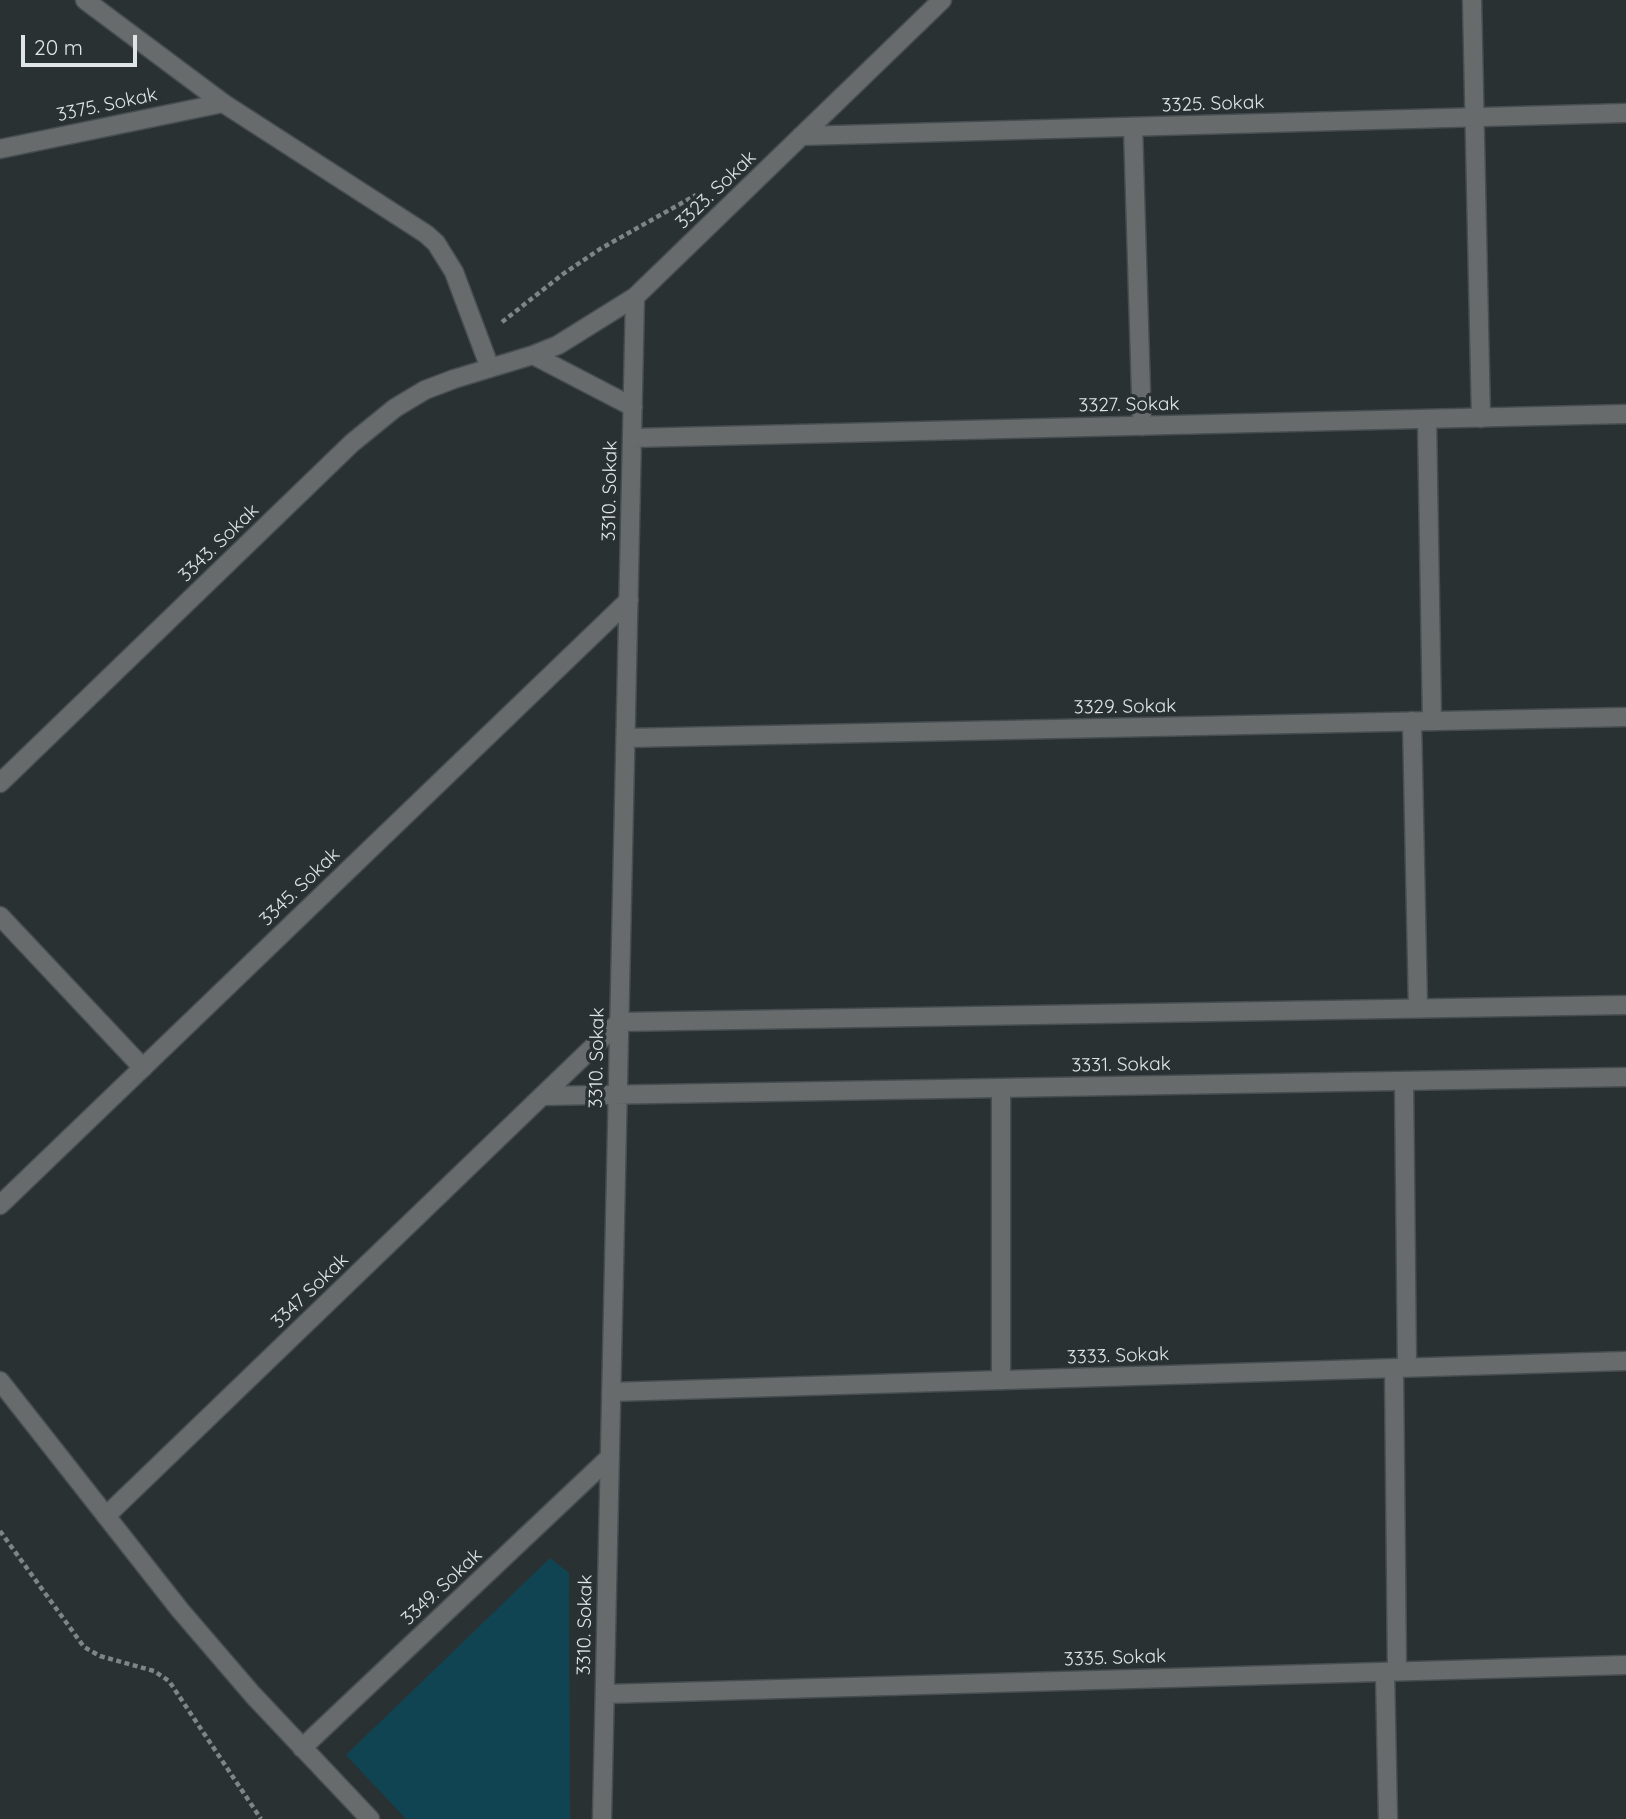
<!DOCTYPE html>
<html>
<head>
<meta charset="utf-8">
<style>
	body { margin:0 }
	#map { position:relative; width:1626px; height:1819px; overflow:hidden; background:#2a3133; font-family:Quicksand,sans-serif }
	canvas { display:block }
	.scale { position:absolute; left:21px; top:35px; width:116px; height:32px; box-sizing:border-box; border:4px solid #e0e4e6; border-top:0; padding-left:9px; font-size:21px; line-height:24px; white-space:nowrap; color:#e0e4e6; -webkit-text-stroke:5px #2a3133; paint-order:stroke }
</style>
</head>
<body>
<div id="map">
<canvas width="1626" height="1819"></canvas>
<div class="scale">20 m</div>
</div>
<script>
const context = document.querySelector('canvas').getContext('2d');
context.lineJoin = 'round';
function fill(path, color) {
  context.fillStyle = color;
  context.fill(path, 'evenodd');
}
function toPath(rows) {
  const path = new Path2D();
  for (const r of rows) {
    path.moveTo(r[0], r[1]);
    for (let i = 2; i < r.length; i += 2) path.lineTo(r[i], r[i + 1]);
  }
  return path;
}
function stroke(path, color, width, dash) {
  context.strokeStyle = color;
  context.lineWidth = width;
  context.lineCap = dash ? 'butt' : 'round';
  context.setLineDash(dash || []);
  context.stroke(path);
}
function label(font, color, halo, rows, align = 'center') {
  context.font = font + ' Quicksand,sans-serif';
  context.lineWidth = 7;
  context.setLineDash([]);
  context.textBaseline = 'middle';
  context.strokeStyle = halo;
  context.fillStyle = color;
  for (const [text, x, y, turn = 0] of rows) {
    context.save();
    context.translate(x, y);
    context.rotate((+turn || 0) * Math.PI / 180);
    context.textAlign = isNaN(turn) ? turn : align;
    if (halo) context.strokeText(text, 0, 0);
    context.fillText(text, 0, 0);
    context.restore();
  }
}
fill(toPath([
	[550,1558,569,1573,570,1819,406,1819,346,1755]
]), '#114453');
const lane = toPath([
	[85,0,223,103],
	[1472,0,1481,418],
	[1133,127,1142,426],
	[1427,419,1432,721],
	[1412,721,1418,1008],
	[0,916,143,1068],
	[1404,1081,1407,1367],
	[1001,1089,1001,1380],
	[1394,1368,1397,1671],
	[0,1381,180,1610,253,1695,370,1819],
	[1385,1672,1388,1819]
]);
const street = toPath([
	[801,136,1626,113],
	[0,149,223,103,426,234,436,243,454,272,490,368],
	[533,355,633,407],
	[632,438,1626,414],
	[626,738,1626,717],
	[0,783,352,443,395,408,425,390,454,379,533,355,558,345,635,297,942,0],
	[1626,1005,619,1022,542,1096,1626,1077],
	[0,1205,629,600],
	[611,1392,1626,1361],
	[106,1516,542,1096],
	[605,1694,1626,1665],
	[302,1748,610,1457],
	[602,1819,635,297]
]);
stroke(lane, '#474e50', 21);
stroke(street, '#474e50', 21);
stroke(toPath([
	[502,322,563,274,600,249,696,195],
	[0,1531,84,1647,100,1656,154,1671,169,1681,261,1819]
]), '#7f8486', 4.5, [5, 3.5]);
stroke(lane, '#676b6c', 18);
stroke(street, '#676b6c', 18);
label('19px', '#e0e4e6', '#2a3133', [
	["3325. Sokak",1213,104,-2],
	["3375. Sokak",107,105,-12],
	["3323. Sokak",716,190,-44],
	["3327. Sokak",1129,405,-1],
	["3310. Sokak",610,491,-89],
	["3343. Sokak",219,543,-44],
	["3329. Sokak",1125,707,-1],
	["3345. Sokak",300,887,-44],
	["3310. Sokak",597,1058,-89],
	["3331. Sokak",1121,1065,-1],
	["3347 Sokak",310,1291,-44],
	["3333. Sokak",1118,1356,-2],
	["3349. Sokak",442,1587,-43],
	["3310. Sokak",585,1625,-89],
	["3335. Sokak",1115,1658,-2]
]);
</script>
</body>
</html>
